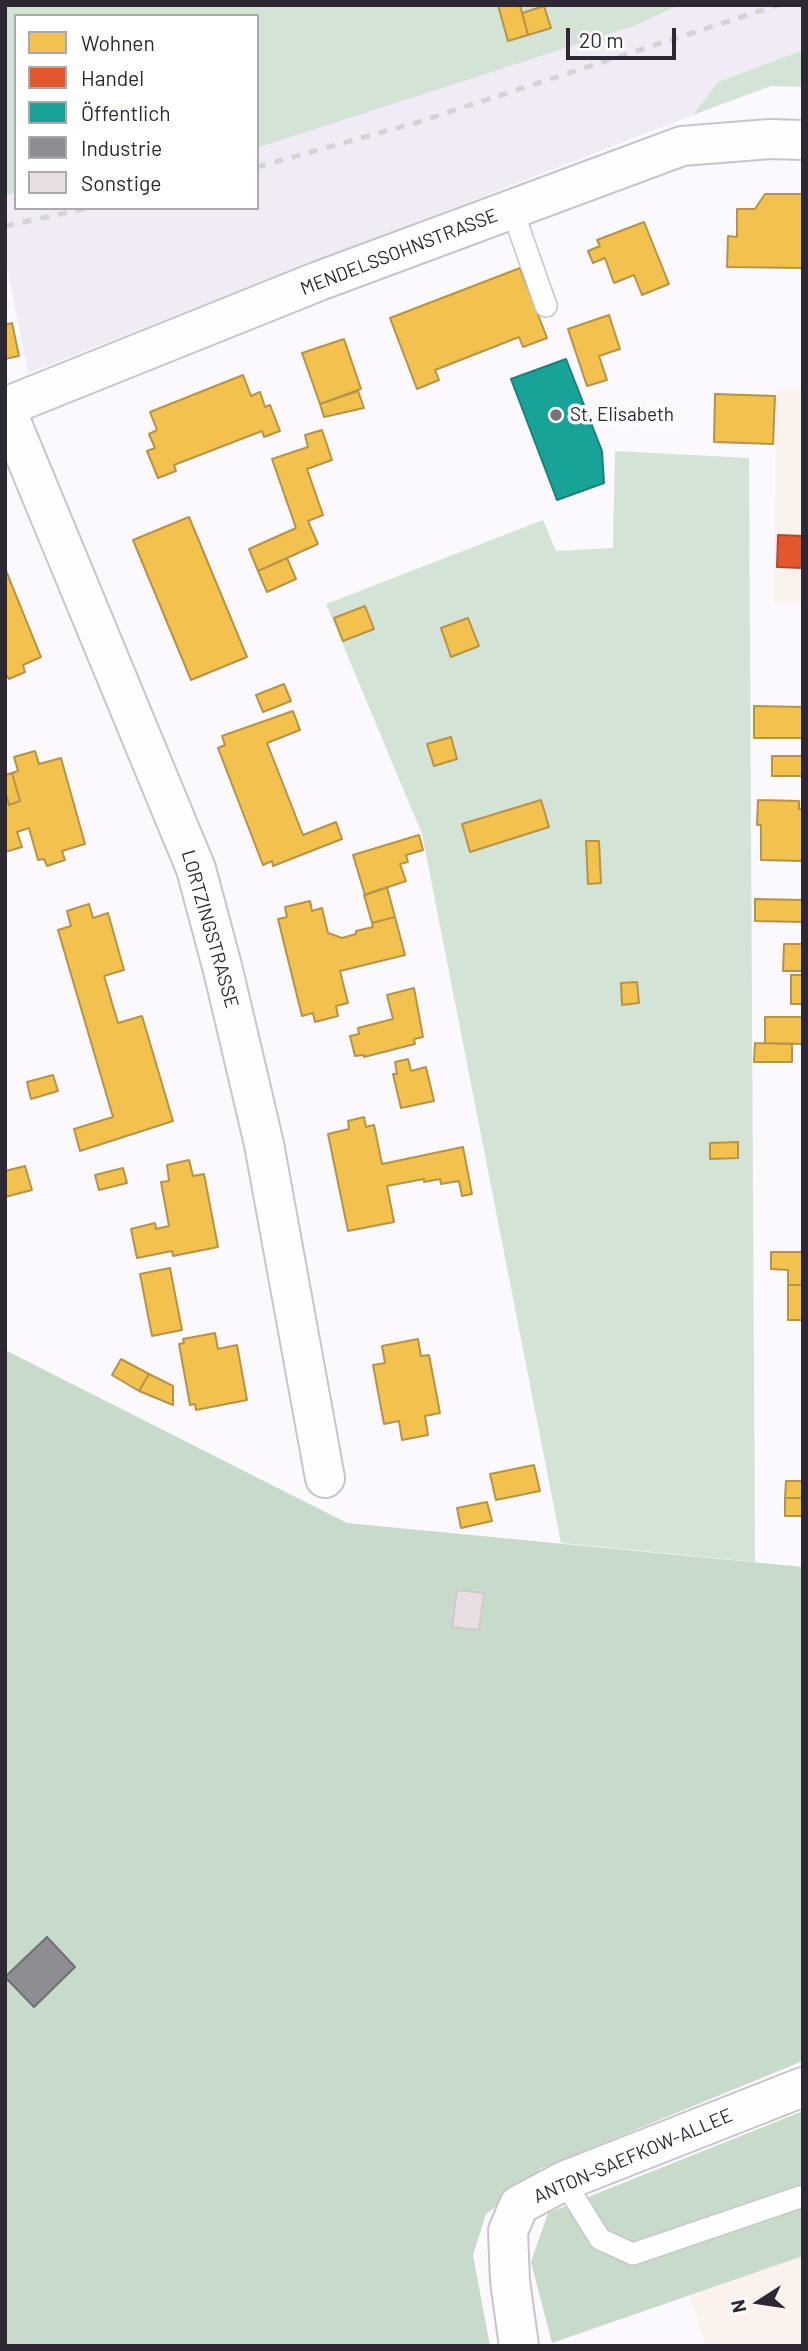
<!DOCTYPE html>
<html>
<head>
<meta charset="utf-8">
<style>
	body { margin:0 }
	#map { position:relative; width:808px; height:2351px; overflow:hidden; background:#fbf9fd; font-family:Barlow,sans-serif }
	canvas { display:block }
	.frame { position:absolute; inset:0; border:7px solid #2d2833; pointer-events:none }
	.legend { position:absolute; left:14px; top:14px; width:245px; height:196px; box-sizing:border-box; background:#fff; border:2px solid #aba9ad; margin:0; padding:9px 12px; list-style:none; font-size:21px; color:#2d2833 }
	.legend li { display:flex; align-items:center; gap:14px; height:35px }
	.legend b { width:35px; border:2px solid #aba9ad }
	.north { position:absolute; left:724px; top:2267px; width:70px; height:70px; -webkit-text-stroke:5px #fff; paint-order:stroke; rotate:258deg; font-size:19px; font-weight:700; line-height:28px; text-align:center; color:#2d2833 }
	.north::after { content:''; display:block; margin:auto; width:24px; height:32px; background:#2d2833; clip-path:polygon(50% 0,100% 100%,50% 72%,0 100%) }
	.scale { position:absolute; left:566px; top:28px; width:110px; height:32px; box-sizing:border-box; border:4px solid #2d2833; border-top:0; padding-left:9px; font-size:21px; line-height:24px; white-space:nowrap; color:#2d2833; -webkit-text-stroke:5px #fff; paint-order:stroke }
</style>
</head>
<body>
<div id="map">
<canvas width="808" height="2351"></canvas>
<div class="frame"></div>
<ul class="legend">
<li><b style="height:19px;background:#f2c14e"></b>Wohnen</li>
<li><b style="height:19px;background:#e4572e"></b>Handel</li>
<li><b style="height:19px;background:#17a398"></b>Öffentlich</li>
<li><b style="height:19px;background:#8d8d92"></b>Industrie</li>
<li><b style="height:19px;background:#e8dee3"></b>Sonstige</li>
</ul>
<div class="north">N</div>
<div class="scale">20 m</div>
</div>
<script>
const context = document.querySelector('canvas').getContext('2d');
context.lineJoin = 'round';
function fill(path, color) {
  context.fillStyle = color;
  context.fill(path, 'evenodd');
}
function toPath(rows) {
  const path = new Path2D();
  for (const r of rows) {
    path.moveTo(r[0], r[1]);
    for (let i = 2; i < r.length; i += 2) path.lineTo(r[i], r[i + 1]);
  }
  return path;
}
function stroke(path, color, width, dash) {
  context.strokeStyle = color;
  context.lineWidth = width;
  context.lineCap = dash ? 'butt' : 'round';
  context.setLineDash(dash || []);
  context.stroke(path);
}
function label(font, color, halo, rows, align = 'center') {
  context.font = font + ' Barlow,sans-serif';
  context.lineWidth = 7;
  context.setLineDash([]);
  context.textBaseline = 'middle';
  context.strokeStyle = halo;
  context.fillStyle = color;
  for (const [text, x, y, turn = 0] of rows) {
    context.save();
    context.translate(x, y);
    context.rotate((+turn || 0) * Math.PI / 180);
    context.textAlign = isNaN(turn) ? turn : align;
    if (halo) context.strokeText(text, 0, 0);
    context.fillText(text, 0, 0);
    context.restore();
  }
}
fill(toPath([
	[776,389,803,389,803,603,774,602],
	[803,2256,803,2346,706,2346,690,2295]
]), '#fcf2ed');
fill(toPath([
	[679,5,803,5,803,50,718,82,693,115,28,373,5,257,5,195,16,193,16,208,257,208,257,148,634,26]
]), '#f0ebf5');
fill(toPath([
	[5,5,679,5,634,26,257,148,257,16,16,16,16,193,5,195],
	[803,50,803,87,771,86,693,115,718,82],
	[615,451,749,458,755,1562,561,1543,422,834,326,604,543,520,556,551,613,548]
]), '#d3e4d6');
fill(toPath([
	[5,1350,347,1523,803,1567,803,2061,540,2169,515,2193,486,2214,473,2255,490,2346,5,2346],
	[803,2111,803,2256,552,2343,531,2262,548,2213]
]), '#c8dbcb');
const homes = toPath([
	[498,5,520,5,528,35,508,41,498,5],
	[544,6,551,28,528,35,522,13,544,6],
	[765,194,803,194,803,268,727,267,728,236,737,237,737,209,755,209,765,194],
	[644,222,669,284,642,295,634,275,614,283,605,258,593,263,588,251,600,246,597,240,644,222],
	[520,268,547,338,523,347,519,337,435,370,439,380,417,389,390,318,520,268],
	[609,315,620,349,599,356,607,380,587,386,568,329,609,315],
	[12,323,19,356,5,359,5,325,12,323],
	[344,339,361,389,320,404,302,353,344,339],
	[243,375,251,396,260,392,265,407,270,405,280,431,264,437,262,431,174,465,176,471,158,478,147,451,155,448,149,434,157,430,150,412,243,375],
	[358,391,364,408,324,417,320,404,358,391],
	[715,394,775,396,773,444,714,442,715,394],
	[322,430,332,460,307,469,323,515,308,521,318,544,258,571,249,549,296,528,272,459,308,447,305,435,322,430],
	[189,517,247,657,191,680,133,540,189,517],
	[287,558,296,579,267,592,258,571,287,558],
	[5,568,41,657,23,665,25,672,9,679,5,673,5,568],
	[365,606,374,629,343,641,334,618,365,606],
	[468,618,479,646,451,657,441,628,468,618],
	[284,684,291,701,263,712,256,695,284,684],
	[754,706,803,707,803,738,754,738,754,706],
	[293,711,300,730,267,743,303,835,336,822,342,839,273,866,272,861,263,865,218,748,225,745,222,736,293,711],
	[451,737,457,759,434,766,427,744,451,737],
	[35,751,39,764,61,758,85,844,62,851,65,860,47,866,44,859,38,860,29,828,17,832,22,847,5,852,5,791,9,805,20,801,12,773,18,771,14,757,35,751],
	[772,756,803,756,803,776,772,776,772,756],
	[12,773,20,801,9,805,5,791,5,775,12,773],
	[541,800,549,827,470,852,462,824,541,800],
	[758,800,799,801,799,809,803,809,803,861,761,860,761,825,757,825,758,800],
	[419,835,423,850,406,855,408,862,400,864,406,881,365,895,353,855,419,835],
	[586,841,599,841,601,883,588,884,586,841],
	[387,887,395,917,372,923,364,895,387,887],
	[755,899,803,900,803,922,755,921,755,899],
	[310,901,312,911,322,908,328,933,342,938,356,934,356,931,373,927,372,923,395,917,405,955,340,971,348,1003,336,1006,338,1016,315,1022,313,1013,302,1016,278,919,287,917,285,907,310,901],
	[89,904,93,918,108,913,124,970,104,976,118,1023,142,1016,173,1121,80,1151,74,1129,113,1117,58,930,71,926,67,911,89,904],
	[784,944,803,944,803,971,783,971,784,944],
	[791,975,803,975,803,1004,791,1004,791,975],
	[637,982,639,1003,622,1005,621,983,637,982],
	[414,988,423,1037,414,1039,415,1044,364,1057,364,1055,355,1056,350,1036,359,1034,358,1028,393,1019,387,995,414,988],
	[765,1017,803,1017,803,1044,765,1043,765,1017],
	[755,1043,792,1044,792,1062,754,1062,755,1043],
	[408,1059,411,1071,426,1067,434,1101,401,1108,393,1074,397,1074,395,1062,408,1059],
	[53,1075,58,1091,31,1099,27,1082,53,1075],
	[364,1117,366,1127,374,1125,382,1164,463,1147,472,1194,462,1196,459,1181,441,1184,440,1179,424,1182,424,1179,387,1186,394,1222,348,1231,328,1134,349,1129,348,1121,364,1117],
	[738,1142,738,1158,710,1159,710,1143,738,1142],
	[189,1160,193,1176,204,1174,218,1247,173,1256,172,1251,137,1258,131,1229,155,1223,156,1229,169,1226,161,1182,169,1181,167,1165,189,1160],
	[25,1166,32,1190,5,1197,5,1171,25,1166],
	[123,1168,127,1183,99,1190,95,1175,123,1168],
	[771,1252,803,1252,803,1285,788,1285,788,1270,771,1269,771,1252],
	[170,1268,182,1330,152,1336,140,1274,170,1268],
	[788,1285,803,1285,803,1320,788,1320,788,1285],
	[215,1333,218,1349,237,1345,247,1400,196,1410,195,1404,190,1405,179,1344,184,1343,183,1339,215,1333],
	[418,1339,421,1356,429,1355,440,1413,425,1416,428,1435,402,1440,399,1421,384,1424,373,1365,385,1363,382,1346,418,1339],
	[121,1359,149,1374,139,1391,112,1375,121,1359],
	[149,1374,173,1386,173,1405,139,1391,149,1374],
	[534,1465,540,1491,496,1500,490,1474,534,1465],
	[786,1481,803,1481,803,1498,785,1498,786,1481],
	[785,1498,803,1498,803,1516,785,1516,785,1498],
	[487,1502,492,1521,461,1528,457,1508,487,1502]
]);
fill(homes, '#f2c14e');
stroke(homes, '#b79346', 2);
const shops = toPath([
	[778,535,803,536,803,568,777,567,778,535]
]);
fill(shops, '#e4572e');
stroke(shops, '#ad4930', 2);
const public = toPath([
	[566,359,602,451,604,483,557,500,511,379,566,359]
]);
fill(public, '#17a398');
stroke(public, '#1e7e7a', 2);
const industry = toPath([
	[47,1937,75,1967,34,2007,5,1977,47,1937]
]);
fill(industry, '#8d8d92');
stroke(industry, '#706f76', 2);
const building = toPath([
	[457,1590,484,1593,479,1630,452,1627,457,1590]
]);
fill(building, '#e8dee3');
stroke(building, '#d0c9cd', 2);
const service = toPath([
	[512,209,546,306],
	[564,2181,600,2239,633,2254,803,2196]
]);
const minor = toPath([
	[5,407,196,869,223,970,264,1144,325,1478],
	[5,407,319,281,682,146,770,139,803,140],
	[519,2346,510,2281,508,2231,519,2205,564,2181,803,2087]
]);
stroke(service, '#c7c4cb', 24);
stroke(minor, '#c7c4cb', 42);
stroke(service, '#fefeff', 21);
stroke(minor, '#fefeff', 38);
stroke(toPath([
	[257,167,415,123,778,5],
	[5,226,88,208]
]), '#d4d3d5', 5, [9, 9]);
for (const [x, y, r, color] of [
	[556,415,7,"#75717a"]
]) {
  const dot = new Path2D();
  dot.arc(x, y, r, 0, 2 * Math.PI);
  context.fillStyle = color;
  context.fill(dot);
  stroke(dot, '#fff', 2.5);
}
label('19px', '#2d2833', '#fff', [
	["MENDELSSOHNSTRASSE",399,252,-21],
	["LORTZINGSTRASSE",210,929,74],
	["ANTON-SAEFKOW-ALLEE",633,2156,-23]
]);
label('19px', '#2d2833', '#fff', [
	["St. Elisabeth",570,415]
], 'left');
</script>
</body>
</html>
